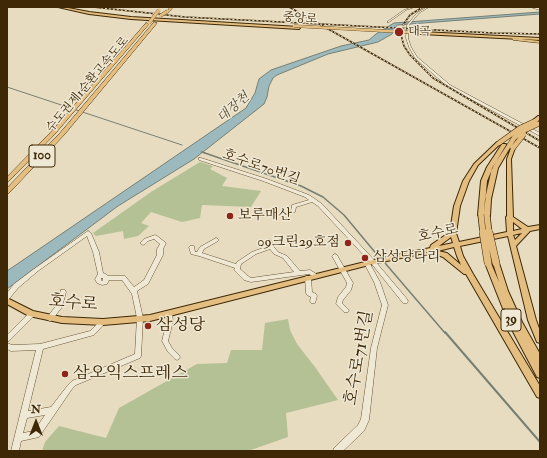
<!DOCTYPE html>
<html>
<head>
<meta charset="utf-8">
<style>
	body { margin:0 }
	#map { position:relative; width:547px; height:458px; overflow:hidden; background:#e7dcbf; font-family:"IM FELL Double Pica",serif }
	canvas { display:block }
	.frame { position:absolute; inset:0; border:8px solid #3f2805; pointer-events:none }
	.north { position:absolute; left:16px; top:402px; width:40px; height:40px; -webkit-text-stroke:3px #efe8d5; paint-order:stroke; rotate:0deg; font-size:11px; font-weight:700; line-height:16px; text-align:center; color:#3f2805 }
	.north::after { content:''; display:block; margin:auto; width:14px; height:18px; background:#3f2805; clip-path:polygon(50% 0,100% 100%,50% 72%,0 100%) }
</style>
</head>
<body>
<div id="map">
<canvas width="547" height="458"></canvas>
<div class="frame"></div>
<div class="north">N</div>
</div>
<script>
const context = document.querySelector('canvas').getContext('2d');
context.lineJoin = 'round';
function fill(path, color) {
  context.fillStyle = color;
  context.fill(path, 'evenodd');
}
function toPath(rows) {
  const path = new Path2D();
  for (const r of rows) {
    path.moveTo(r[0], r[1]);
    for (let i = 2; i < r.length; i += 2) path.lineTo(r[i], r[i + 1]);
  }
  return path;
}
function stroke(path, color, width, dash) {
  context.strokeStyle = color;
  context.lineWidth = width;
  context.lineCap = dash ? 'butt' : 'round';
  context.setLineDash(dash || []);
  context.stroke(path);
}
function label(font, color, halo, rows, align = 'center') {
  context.font = font + ' "IM FELL Double Pica","Noto Serif KR",serif';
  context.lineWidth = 3;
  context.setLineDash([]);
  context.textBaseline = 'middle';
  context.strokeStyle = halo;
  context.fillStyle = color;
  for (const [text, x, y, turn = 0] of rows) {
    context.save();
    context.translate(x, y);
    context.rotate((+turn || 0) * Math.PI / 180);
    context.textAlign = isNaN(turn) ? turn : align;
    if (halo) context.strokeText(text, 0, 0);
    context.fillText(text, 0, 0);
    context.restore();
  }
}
fill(toPath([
	[200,162,213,166,210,169,227,178,222,186,261,191,251,207,202,205,200,218,182,222,151,212,141,223,149,226,138,236,124,239,123,231,96,236,93,233,151,192],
	[288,319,290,330,297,344,315,367,338,400,286,413,288,437,248,451,42,451,45,442,59,426,106,438,119,408,197,364,227,363,231,350,262,350,265,323]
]), '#b3c194');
const water = toPath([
	[540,12,540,14,397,25,392,34,378,42,328,54,277,75,273,78,269,86,267,97,264,104,194,159,118,206,7,289,7,271,246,108,255,93,259,79,271,70,341,46,369,40,376,34,394,23,540,12]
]);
fill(water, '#9cb9bd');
stroke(water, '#777f73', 1);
stroke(toPath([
	[7,87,182,145],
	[201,152,205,153]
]), '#777f73', 1);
stroke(toPath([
	[202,152,301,186,323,197,344,215,379,257],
	[385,263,445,333]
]), '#777f73', 1.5);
stroke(toPath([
	[445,332,540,442]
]), '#777f73', 2);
const minor = toPath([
	[412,7,415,7,406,10,389,22,387,22,404,10,412,7],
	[427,7,429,7,419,13,409,25,408,38,411,47,417,57,450,85,540,133,540,136,448,87,415,58,409,47,406,38,407,25,417,13,427,7],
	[530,7,540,8,540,10,530,7],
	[199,158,201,158,267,179,309,195,315,199,322,204,375,261,407,299,408,301,407,303,403,303,371,263,318,206,312,202,296,207,295,212,291,212,291,211,292,205,309,200,305,197,263,181,199,160,199,158],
	[88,231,91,233,99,252,103,273,106,274,108,276,125,276,134,287,144,280,157,255,157,249,160,244,154,239,148,241,145,244,143,245,140,243,144,239,155,235,157,236,166,243,163,249,163,255,148,284,137,291,143,318,141,356,140,358,76,385,72,389,39,437,21,441,19,451,11,451,36,350,11,351,7,349,7,343,12,345,40,344,90,331,101,320,103,319,105,320,106,322,94,335,43,349,28,411,51,407,68,385,72,381,135,354,137,318,132,294,122,280,109,280,107,284,102,285,97,283,95,279,98,274,93,252,87,236,38,271,18,288,9,299,7,299,7,293,14,284,34,269,88,231],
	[101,278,103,278,103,280,102,281,101,280,101,278],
	[45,415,34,431,23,433,27,418,45,415],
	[216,238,218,239,219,240,218,241,204,249,202,253,236,264,237,262,252,252,268,246,266,241,269,239,271,240,273,246,278,252,287,256,300,271,310,270,318,275,319,276,318,277,316,278,309,274,251,282,244,280,234,270,235,268,199,256,191,254,189,247,190,246,194,246,195,252,197,252,200,247,216,238],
	[270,249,274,254,283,258,294,272,251,278,248,276,240,269,241,264,256,254,270,249],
	[335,254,337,255,353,283,351,290,343,300,342,303,349,310,348,312,344,312,336,304,338,297,346,287,347,283,332,256,333,255,335,254],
	[367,261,369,262,380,282,388,305,377,348,369,420,364,431,343,451,333,451,334,448,358,425,361,419,371,348,382,305,374,282,364,263,365,262,367,261],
	[306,276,310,276,311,278,312,292,316,294,317,296,315,303,311,303,310,301,311,297,307,295,306,293,305,278,306,276],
	[61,290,65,290,66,292,62,307,52,320,50,321,48,320,47,318,48,316,56,306,61,290],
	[167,311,171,311,172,313,173,321,168,341,172,348,179,355,180,357,179,359,177,360,175,359,168,352,162,341,167,321,166,313,167,311],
	[30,312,34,312,35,314,34,316,9,341,7,342,7,335,30,312]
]);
const major = toPath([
	[58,7,63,7,89,12,131,17,299,27,300,28,299,29,131,19,89,14,58,7],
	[422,32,540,38,540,40,421,34,422,32],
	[538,116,540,116,540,119,537,122,533,122,533,120,538,116],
	[497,142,499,142,501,143,478,165,469,181,460,206,456,233,459,242,507,232,506,217,507,216,507,159,511,148,511,147,515,147,515,148,511,159,513,217,528,227,540,225,540,229,530,231,516,246,536,320,540,331,540,343,537,342,528,320,508,236,460,246,463,256,473,274,540,386,540,398,537,397,466,274,464,274,443,257,429,252,373,264,150,321,103,325,62,323,29,316,7,304,7,298,33,311,62,317,103,319,150,315,373,260,430,248,431,245,450,232,454,206,463,181,474,164,497,142],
	[513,222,522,229,513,231,513,222],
	[522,233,515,240,513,235,522,233],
	[451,237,453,243,439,246,451,237],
	[454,247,457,256,461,265,447,253,438,251,454,247],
	[502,144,506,144,506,145,493,167,487,181,484,215,483,216,479,216,478,215,481,181,487,167,502,144],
	[507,145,509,145,511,146,498,168,491,199,490,216,489,217,485,217,484,216,485,199,492,168,507,145],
	[486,261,490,261,499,282,493,263,494,261,498,261,499,263,508,291,522,322,540,354,540,378,537,377,509,324,485,263,486,261]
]);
const highway = toPath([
	[170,7,173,7,169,12,167,12,170,7],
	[154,22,157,23,64,135,9,193,7,194,7,188,60,133,154,22],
	[146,23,149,24,54,135,9,181,7,182,7,177,50,133,146,23],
	[512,38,540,41,540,43,513,40,512,38]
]);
stroke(minor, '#695534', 1);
stroke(major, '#3f2805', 2);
stroke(highway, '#3f2805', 1);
fill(minor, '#efe8d5');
fill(major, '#e4be80');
fill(highway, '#e4be80');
const rail = toPath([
	[93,7,185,17,493,33,540,34],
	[289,7,540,148],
	[403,25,410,15,423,7],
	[401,35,404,46,410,55,433,78,540,141]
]);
stroke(rail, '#3f2805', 1.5);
stroke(rail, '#efe8d5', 1, [2]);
const majorBridgeFar3 = toPath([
	[294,26,422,33]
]);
const majorBridgeFar2 = toPath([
	[499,143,520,128,535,121],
	[509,146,514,138,521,132,538,124],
	[513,148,524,134]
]);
const majorBridgeFar1 = toPath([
	[481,215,483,233],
	[487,216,489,233]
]);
const majorBridge = toPath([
	[483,232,488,263],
	[489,232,496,263]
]);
const highwayBridge = toPath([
	[160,16,168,11],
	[149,23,159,10]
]);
stroke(majorBridgeFar3, '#3f2805', 3, []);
stroke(majorBridgeFar2, '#3f2805', 5.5, []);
stroke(majorBridgeFar1, '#3f2805', 7, []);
stroke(majorBridge, '#3f2805', 8, []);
stroke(highwayBridge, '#3f2805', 3.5, []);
stroke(majorBridgeFar3, '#e4be80', 2.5);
stroke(majorBridgeFar2, '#e4be80', 4.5);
stroke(majorBridgeFar1, '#e4be80', 5.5);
stroke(majorBridge, '#e4be80', 7);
stroke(highwayBridge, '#e4be80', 3);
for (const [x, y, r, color] of [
	[399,32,5,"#8f2418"],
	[230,216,4,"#8f2418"],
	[348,243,4,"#8f2418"],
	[365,258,4,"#8f2418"],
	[148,326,4,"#8f2418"],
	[65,374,4,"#8f2418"]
]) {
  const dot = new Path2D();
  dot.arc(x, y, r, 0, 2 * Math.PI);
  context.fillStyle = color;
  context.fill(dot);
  stroke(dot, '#efe8d5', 1.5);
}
label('12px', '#3f2805', '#efe8d5', [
	["중앙로",300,19,4],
	["수도권제1순환고속도로",88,85,-50]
]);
label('12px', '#3f2805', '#efe8d5', [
	["대곡",408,32]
], 'left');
label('italic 13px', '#564c33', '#efe8d5', [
	["대장천",234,108,-42]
]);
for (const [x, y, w] of [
	[42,156,26],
	[511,320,20]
]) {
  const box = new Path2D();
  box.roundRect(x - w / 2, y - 11, w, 22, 3);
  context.fillStyle = '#efe8d5';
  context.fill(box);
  stroke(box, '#3f2805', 1);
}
label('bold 13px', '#3f2805', null, [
	["100",42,156],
	["39",511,320]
]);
label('14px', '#3f2805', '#efe8d5', [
	["호수로70번길",261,168,19],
	["호수로",438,234,-12]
]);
label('14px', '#3f2805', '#efe8d5', [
	["보루매산",238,216],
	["09크린29호점",340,243,"right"],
	["삼성당다리",373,258]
], 'left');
label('17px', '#3f2805', '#efe8d5', [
	["호수로",73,304,5],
	["호수로71번길",360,358,-80]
]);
label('17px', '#3f2805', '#efe8d5', [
	["삼성당",156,326],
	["삼오익스프레스",73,374]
], 'left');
</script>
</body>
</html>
